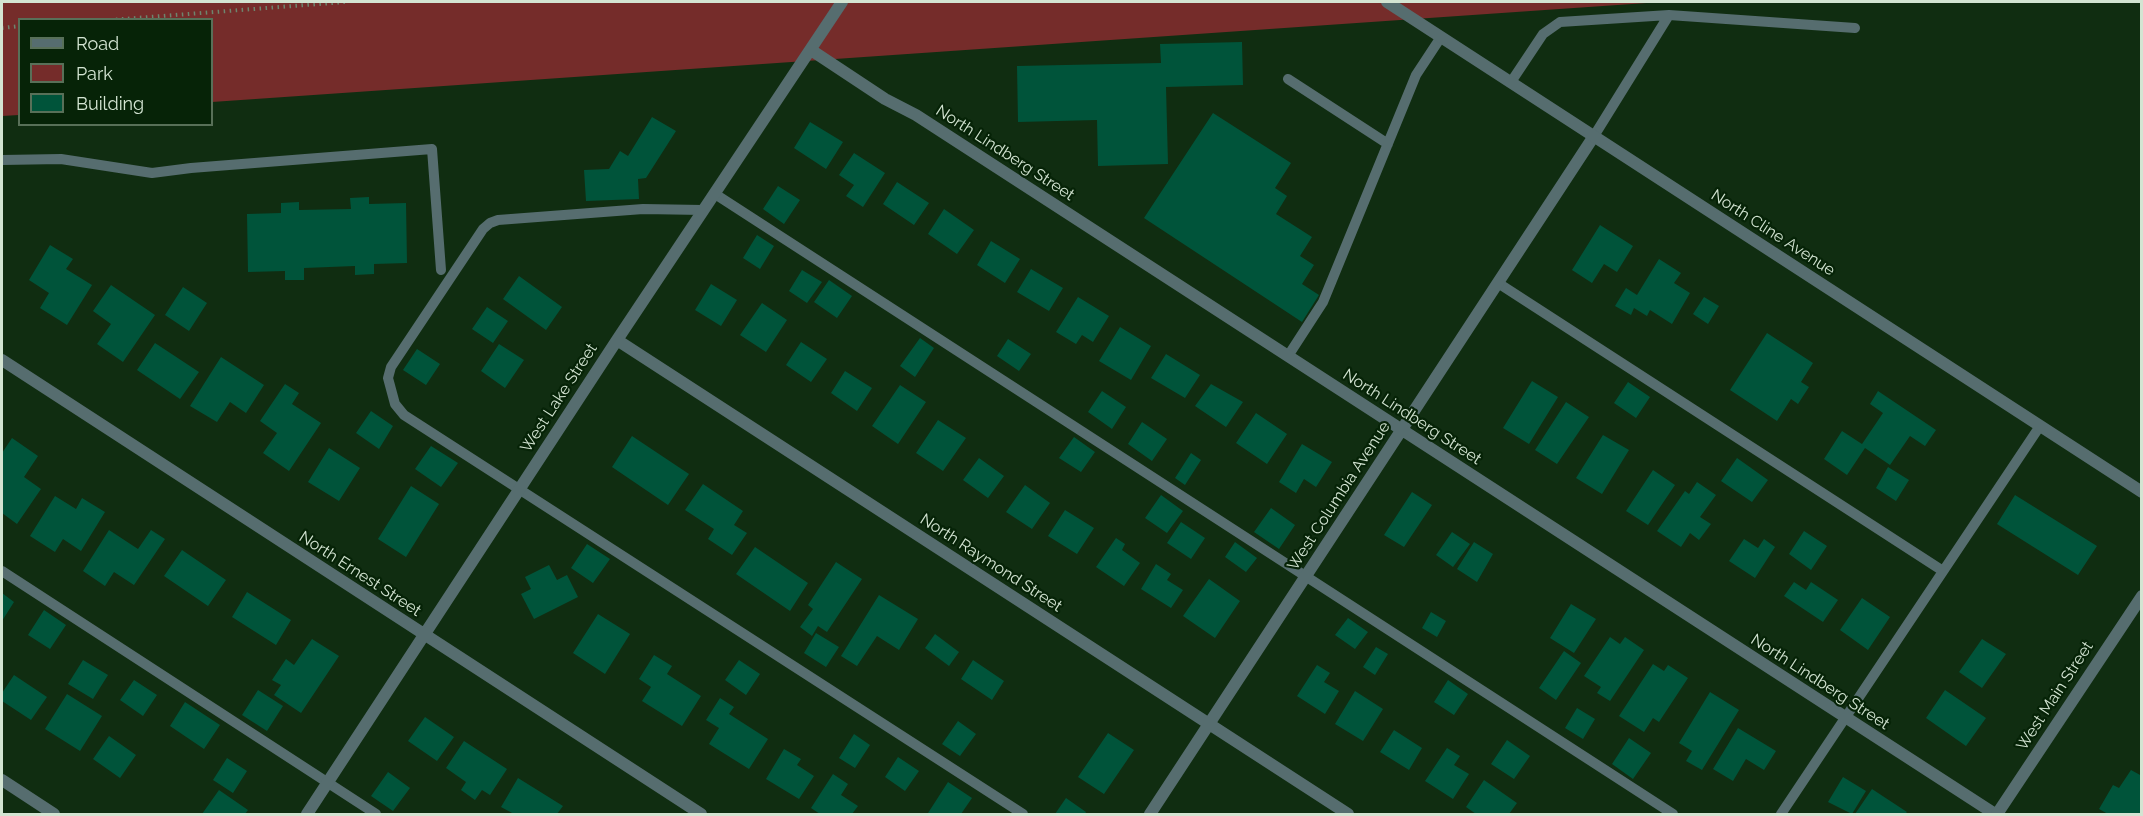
<!DOCTYPE html>
<html>
<head>
<meta charset="utf-8">
<style>
	body { margin:0 }
	#map { position:relative; width:2143px; height:816px; overflow:hidden; background:#102d11; font-family:Raleway,sans-serif }
	canvas { display:block }
	.frame { position:absolute; inset:0; border:3px solid #d3e4d2; pointer-events:none }
	.legend { position:absolute; left:18px; top:18px; width:195px; height:108px; box-sizing:border-box; background:#062307; border:2px solid #587058; margin:0; padding:8px 10px; list-style:none; font-size:18px; color:#d3e4d2 }
	.legend li { display:flex; align-items:center; gap:12px; height:30px }
	.legend b { width:30px; border:2px solid #587058 }
</style>
</head>
<body>
<div id="map">
<canvas width="2143" height="816"></canvas>
<div class="frame"></div>
<ul class="legend">
<li><b style="height:8px;background:#566d6f"></b>Road</li>
<li><b style="height:16px;background:#752c2a"></b>Park</li>
<li><b style="height:16px;background:#00543a"></b>Building</li>
</ul>
</div>
<script>
const context = document.querySelector('canvas').getContext('2d');
context.lineJoin = 'round';
function fill(path, color) {
  context.fillStyle = color;
  context.fill(path, 'evenodd');
}
function toPath(rows) {
  const path = new Path2D();
  for (const r of rows) {
    path.moveTo(r[0], r[1]);
    for (let i = 2; i < r.length; i += 2) path.lineTo(r[i], r[i + 1]);
  }
  return path;
}
function stroke(path, color, width, dash) {
  context.strokeStyle = color;
  context.lineWidth = width;
  context.lineCap = dash ? 'butt' : 'round';
  context.setLineDash(dash || []);
  context.stroke(path);
}
function label(font, color, halo, rows, align = 'center') {
  context.font = font + ' Raleway,sans-serif';
  context.lineWidth = 4.5;
  context.setLineDash([]);
  context.textBaseline = 'middle';
  context.strokeStyle = halo;
  context.fillStyle = color;
  for (const [text, x, y, turn = 0] of rows) {
    context.save();
    context.translate(x, y);
    context.rotate((+turn || 0) * Math.PI / 180);
    context.textAlign = isNaN(turn) ? turn : align;
    if (halo) context.strokeText(text, 0, 0);
    context.fillText(text, 0, 0);
    context.restore();
  }
}
fill(toPath([
	[2,2,1661,2,212,102,212,20,20,20,19,115,2,116]
]), '#752c2a');
fill(toPath([
	[1242,42,1243,85,1166,87,1168,164,1098,166,1097,120,1018,122,1017,66,1161,63,1160,44],
	[1213,113,1291,163,1275,188,1287,196,1276,214,1312,237,1300,256,1314,265,1302,284,1319,295,1302,322,1144,218],
	[652,117,676,131,646,178,638,179,639,199,586,201,584,170,609,169,620,151,628,156],
	[810,122,843,142,826,169,794,148],
	[854,153,885,173,863,207,846,196,854,185,839,175],
	[897,182,929,203,914,225,883,204],
	[778,186,800,200,784,224,763,209],
	[369,197,369,204,406,203,407,263,374,264,374,274,355,275,355,266,304,268,304,280,285,280,285,271,248,272,247,214,281,213,281,203,299,202,299,210,351,209,350,198],
	[944,209,974,230,957,254,928,234],
	[1600,225,1633,246,1617,272,1604,264,1592,283,1572,270],
	[757,235,774,246,760,269,743,258],
	[991,241,1020,259,1005,283,977,265],
	[50,245,73,259,66,269,92,285,67,325,40,308,49,293,29,280],
	[1659,259,1681,273,1674,283,1690,293,1672,324,1650,310,1647,316,1634,308,1631,315,1615,306,1626,288,1637,295],
	[1031,269,1063,288,1049,311,1017,292],
	[802,270,822,282,807,303,789,291],
	[519,276,562,307,546,330,503,299],
	[829,280,852,296,837,318,814,302],
	[711,284,737,300,721,326,695,310],
	[111,285,155,315,123,362,97,344,111,324,93,311],
	[183,287,207,303,189,331,165,315],
	[1078,297,1109,316,1093,342,1082,335,1076,344,1056,332],
	[1704,297,1719,306,1708,324,1693,314],
	[762,303,787,320,766,352,740,335],
	[487,307,508,321,493,343,472,329],
	[1120,327,1151,346,1131,380,1099,361],
	[1767,333,1813,363,1801,382,1809,387,1798,404,1791,399,1777,421,1730,390],
	[920,338,934,348,915,377,900,366],
	[1008,339,1031,354,1019,371,997,356],
	[801,342,827,359,811,382,786,365],
	[155,343,199,372,180,399,137,370],
	[499,344,524,360,505,388,481,371],
	[417,349,440,364,426,385,403,370],
	[1166,354,1200,375,1185,398,1151,378],
	[221,357,264,385,246,413,230,402,217,422,190,406],
	[845,371,872,388,857,411,831,393],
	[1532,381,1558,397,1529,444,1503,428],
	[1628,382,1650,397,1636,418,1614,403],
	[285,384,299,393,292,404,321,423,289,471,263,453,277,433,260,421],
	[1211,384,1243,402,1226,427,1195,406],
	[900,385,926,402,898,444,872,426],
	[1102,391,1126,407,1112,429,1088,412],
	[1878,391,1936,430,1925,446,1910,436,1890,465,1865,448,1847,475,1824,459,1842,431,1862,444,1883,413,1870,404],
	[1566,402,1589,417,1557,464,1535,450],
	[371,411,393,426,379,449,356,433],
	[1256,413,1287,434,1267,464,1236,443],
	[938,420,966,438,943,471,916,453],
	[1142,422,1167,439,1152,461,1128,444],
	[1603,435,1629,450,1602,494,1576,478],
	[632,436,689,474,668,505,612,467],
	[1074,437,1095,452,1081,472,1059,458],
	[12,438,38,456,24,477,41,489,17,524,2,513,2,453],
	[1302,444,1332,462,1316,487,1304,479,1296,493,1279,482],
	[431,446,458,463,441,487,415,469],
	[329,448,360,468,339,501,308,482],
	[1191,453,1201,460,1185,485,1175,478],
	[979,458,1004,476,988,498,963,480],
	[1737,458,1768,480,1752,502,1721,481],
	[1888,467,1909,480,1896,501,1876,488],
	[1653,470,1675,485,1648,525,1626,511],
	[1697,482,1716,495,1700,517,1711,524,1699,540,1690,533,1681,547,1657,531,1685,491,1689,494],
	[703,484,743,511,734,525,747,533,732,555,708,539,714,529,685,510],
	[1025,485,1050,503,1032,529,1006,512],
	[411,486,439,504,406,557,378,539],
	[1412,492,1432,505,1404,547,1384,535],
	[1161,495,1183,511,1167,533,1145,518],
	[2015,495,2097,546,2078,575,1997,524],
	[55,496,76,509,82,498,105,512,81,551,63,539,55,552,30,536],
	[1271,508,1295,525,1279,549,1254,532],
	[1065,510,1094,528,1077,554,1048,536],
	[1181,522,1205,538,1191,559,1167,543],
	[109,530,138,549,151,530,165,539,134,585,114,572,105,586,83,571],
	[1804,531,1827,546,1811,570,1789,554],
	[1452,532,1470,544,1453,567,1436,555],
	[1116,538,1125,544,1122,550,1140,563,1124,586,1096,567],
	[1744,539,1758,548,1764,539,1775,547,1755,578,1729,561],
	[1235,542,1257,558,1246,572,1225,557],
	[1474,542,1493,554,1477,582,1457,569],
	[587,544,610,559,593,583,571,568],
	[755,547,808,583,790,611,736,574],
	[182,550,226,580,208,606,164,576],
	[836,562,862,579,827,632,818,626,812,636,800,627,813,609,808,605],
	[1156,564,1171,574,1167,580,1183,590,1171,608,1141,589],
	[549,565,557,580,567,575,578,597,534,619,521,594,531,589,525,577],
	[1209,579,1240,601,1215,638,1183,616],
	[1794,582,1806,590,1811,582,1838,600,1823,622,1784,596],
	[247,592,291,620,276,645,232,617],
	[2,593,14,602,2,621],
	[879,595,918,619,899,650,877,636,857,666,841,656],
	[1862,598,1890,617,1868,650,1840,630],
	[1571,604,1596,619,1574,653,1550,638],
	[44,610,66,625,50,649,28,635],
	[1431,612,1446,621,1437,637,1422,628],
	[598,614,630,634,605,674,573,653],
	[1348,618,1368,632,1355,649,1335,635],
	[816,633,839,647,826,667,804,653],
	[935,634,959,652,949,666,925,648],
	[1610,637,1620,644,1625,637,1644,650,1610,701,1597,693,1601,687,1584,676],
	[312,639,339,656,301,713,274,695,281,685,272,680,286,659,294,665],
	[1982,639,2006,654,1982,688,1959,672],
	[1376,647,1388,654,1375,675,1363,667],
	[1564,651,1581,663,1556,700,1539,688],
	[654,655,672,666,667,674,701,696,682,726,642,701,651,687,639,679],
	[83,660,108,675,93,699,68,684],
	[739,660,760,674,746,695,725,680],
	[973,660,1004,681,992,700,961,679],
	[1653,664,1664,671,1668,665,1688,678,1659,722,1653,718,1644,732,1619,716],
	[1317,665,1330,673,1324,682,1339,691,1325,714,1297,696],
	[14,675,47,697,31,720,2,701,2,693],
	[134,680,157,695,143,716,120,700],
	[1448,680,1468,694,1454,715,1434,702],
	[258,690,283,706,267,731,242,715],
	[1945,690,1986,718,1966,746,1926,718],
	[1355,691,1383,709,1363,741,1335,724],
	[1710,692,1739,710,1702,770,1686,761,1692,751,1679,743],
	[67,694,102,716,80,751,45,729],
	[720,698,734,707,729,714,768,739,749,769,709,744,719,728,706,720],
	[185,702,220,725,204,749,170,726],
	[1577,708,1595,719,1583,739,1565,728],
	[425,717,454,737,437,761,408,741],
	[958,721,976,734,960,756,942,744],
	[1738,728,1776,751,1764,770,1746,759,1733,781,1713,769],
	[1394,730,1422,748,1409,770,1380,752],
	[1108,733,1134,750,1104,794,1078,777],
	[854,734,870,745,855,768,839,758],
	[109,736,136,755,120,778,93,759],
	[1629,738,1651,753,1633,779,1612,764],
	[1507,740,1530,756,1514,779,1491,764],
	[464,741,507,769,490,795,482,790,475,800,461,790,466,782,446,768],
	[1447,748,1460,756,1454,765,1469,774,1453,799,1425,781],
	[784,749,801,759,797,765,814,776,799,799,766,779],
	[898,757,919,771,905,791,885,777],
	[227,758,247,771,233,793,213,780],
	[2131,770,2142,776,2142,814,2108,814,2099,809,2113,785,2119,788],
	[388,772,410,788,393,811,371,796],
	[833,774,848,784,841,795,858,806,852,814,820,814,811,808],
	[1843,777,1866,791,1852,814,1828,802],
	[518,778,563,806,557,814,514,814,501,807],
	[1484,780,1517,803,1509,814,1476,814,1466,807],
	[948,782,972,798,961,814,930,814,928,813],
	[1872,789,1907,812,1905,814,1855,814],
	[219,790,248,810,245,814,202,814],
	[1066,798,1086,812,1085,814,1055,814]
]), '#00543a');
stroke(toPath([
	[110,20,345,2],
	[2,28,20,26]
]), '#6e856e', 4, [1.5, 4.5]);
stroke(toPath([
	[1669,15,1855,28],
	[1288,79,1388,144],
	[1511,82,1543,34,1560,22,1669,15,1594,136],
	[2,160,61,159,152,173,191,168,432,149,441,270],
	[715,194,1673,814],
	[703,210,643,209,498,220,490,223,483,229,391,367,388,378,395,404,404,415,1023,814],
	[1498,283,1943,571],
	[1288,356,1323,302,1416,75,1441,37],
	[2,571,376,814],
	[1781,814,2040,426]
]), '#566d6f', 10);
stroke(toPath([
	[811,50,885,99,916,115,1995,814],
	[617,340,1348,814],
	[2,360,701,814],
	[307,814,617,340,842,2],
	[1150,814,1594,136]
]), '#566d6f', 12);
stroke(toPath([
	[1387,2,2142,492],
	[2,780,54,814],
	[1997,814,2142,596]
]), '#566d6f', 12);
label('16px', '#d3e4d2', '#062307', [
	["North Lindberg Street",1005,153,33],
	["North Cline Avenue",1773,233,33],
	["West Lake Street",559,398,-57],
	["North Lindberg Street",1412,417,33],
	["West Columbia Avenue",1339,496,-57],
	["North Raymond Street",991,563,33],
	["North Ernest Street",360,574,33],
	["North Lindberg Street",1820,682,33],
	["West Main Street",2055,696,-57]
]);
</script>
</body>
</html>
